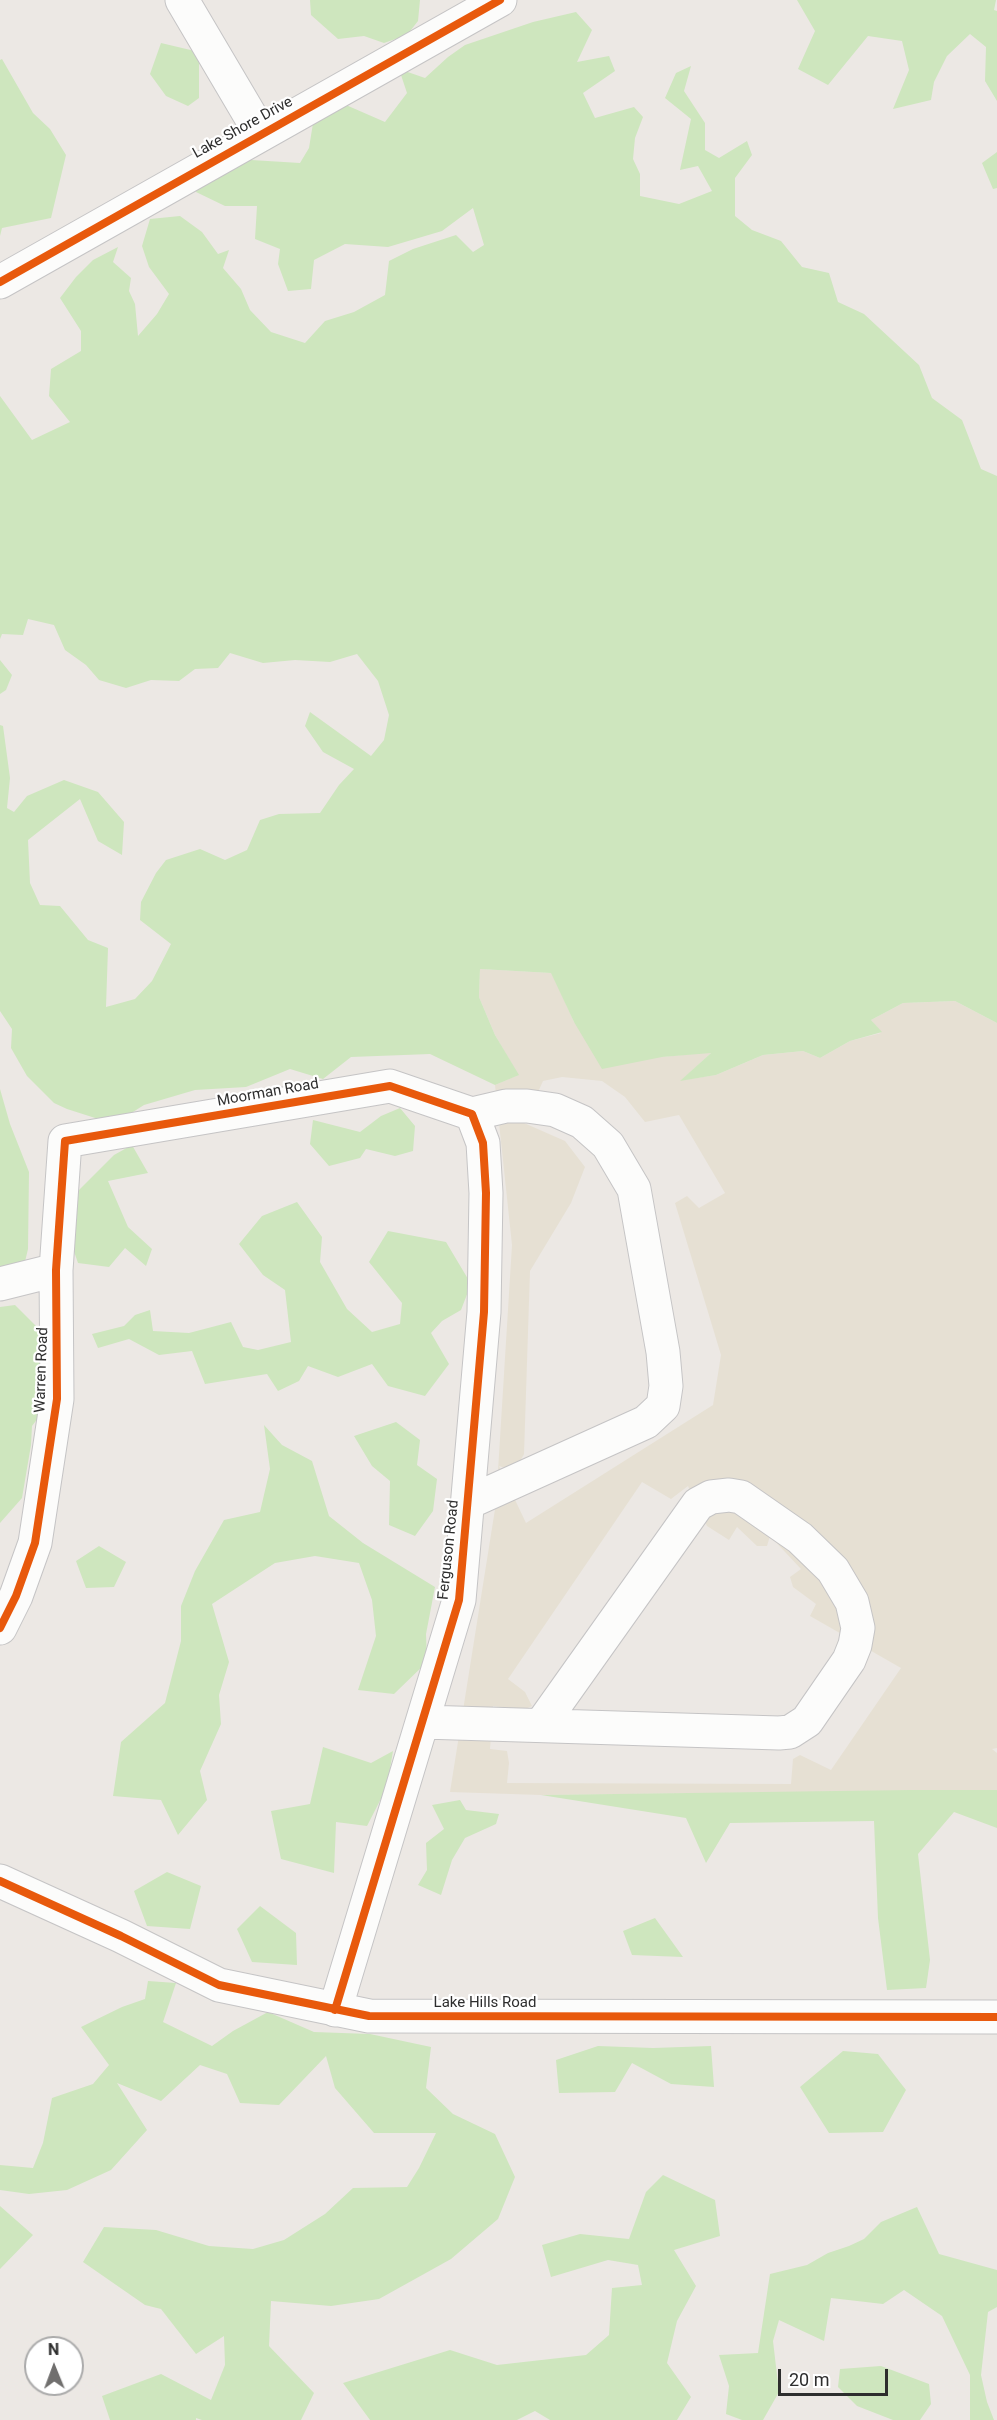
<!DOCTYPE html>
<html>
<head>
<meta charset="utf-8">
<style>
	body { margin:0 }
	#map { position:relative; width:997px; height:2420px; overflow:hidden; background:#ece8e4; font-family:Roboto,sans-serif }
	canvas { display:block }
	.north { position:absolute; left:24px; top:2336px; width:60px; height:60px; box-sizing:border-box; background:#fff; border:2px solid #ababab; border-radius:50%; rotate:359deg; font-size:16px; font-weight:700; line-height:24px; text-align:center; color:#2e2e2e }
	.north::after { content:''; display:block; margin:auto; width:21px; height:27px; background:#706f6e; clip-path:polygon(50% 0,100% 100%,50% 72%,0 100%) }
	.scale { position:absolute; left:778px; top:2369px; width:110px; height:27px; box-sizing:border-box; border:3px solid #2e2e2e; border-top:0; padding-left:8px; font-size:18px; line-height:21px; white-space:nowrap; color:#2e2e2e; -webkit-text-stroke:4px #fff; paint-order:stroke }
</style>
</head>
<body>
<div id="map">
<canvas width="997" height="2420"></canvas>
<div class="north">N</div>
<div class="scale">20 m</div>
</div>
<script>
const context = document.querySelector('canvas').getContext('2d');
context.lineJoin = 'round';
function fill(path, color) {
  context.fillStyle = color;
  context.fill(path, 'evenodd');
}
function toPath(rows) {
  const path = new Path2D();
  for (const r of rows) {
    path.moveTo(r[0], r[1]);
    for (let i = 2; i < r.length; i += 2) path.lineTo(r[i], r[i + 1]);
  }
  return path;
}
function stroke(path, color, width, dash) {
  context.strokeStyle = color;
  context.lineWidth = width;
  context.lineCap = dash ? 'butt' : 'round';
  context.setLineDash(dash || []);
  context.stroke(path);
}
function label(font, color, halo, rows, align = 'center') {
  context.font = font + ' Roboto,sans-serif';
  context.lineWidth = 4.5;
  context.setLineDash([]);
  context.textBaseline = 'middle';
  context.strokeStyle = halo;
  context.fillStyle = color;
  for (const [text, x, y, turn = 0] of rows) {
    context.save();
    context.translate(x, y);
    context.rotate((+turn || 0) * Math.PI / 180);
    context.textAlign = isNaN(turn) ? turn : align;
    if (halo) context.strokeText(text, 0, 0);
    context.fillText(text, 0, 0);
    context.restore();
  }
}
fill(toPath([
	[480,969,552,973,574,1022,662,1057,712,1052,682,1080,716,1075,763,1055,803,1051,820,1058,850,1041,881,1033,871,1020,903,1003,955,1001,997,1023,997,1748,992,1749,997,1753,997,1790,541,1795,450,1792,496,1503,512,1245,495,1085,518,1075,495,1035,479,997],
	[562,1077,602,1081,625,1097,645,1122,679,1115,725,1193,699,1208,687,1196,675,1203,721,1355,713,1405,526,1523,499,1466,515,1471,524,1454,530,1271,571,1203,585,1167,565,1141,524,1123,543,1081],
	[642,1482,671,1499,688,1486,707,1526,729,1540,737,1527,757,1546,767,1546,770,1536,801,1569,790,1577,793,1587,816,1604,810,1616,901,1668,831,1770,800,1755,793,1759,791,1784,507,1783,509,1763,507,1751,490,1749,493,1706,523,1710,532,1706,525,1692,508,1679]
]), '#e6e0d3');
fill(toPath([
	[310,0,420,0,418,21,407,35,384,43,364,36,338,39,311,15],
	[797,0,996,0,994,10,997,11,997,101,985,81,986,47,970,34,947,56,934,82,931,100,893,109,909,70,902,41,868,36,828,85,798,69,815,31],
	[576,12,592,30,577,62,609,56,615,71,583,93,595,118,634,107,643,117,635,138,633,159,640,174,640,196,679,204,712,191,698,166,680,170,691,119,665,98,676,73,691,66,684,91,705,123,705,150,719,158,747,141,752,155,735,178,735,216,752,230,781,241,802,267,829,273,838,302,864,314,919,365,932,398,962,420,981,469,997,476,997,1023,955,1001,903,1003,871,1020,882,1032,850,1041,820,1058,803,1051,763,1055,716,1075,680,1081,711,1053,662,1057,602,1069,574,1022,551,973,480,969,479,997,495,1035,519,1075,495,1085,430,1054,351,1057,323,1079,290,1069,246,1087,195,1090,144,1105,114,1124,67,1109,54,1103,27,1076,11,1048,12,1029,0,1011,0,725,3,726,10,778,7,808,14,812,27,796,64,780,98,792,124,822,122,855,98,841,80,799,28,840,30,883,40,905,60,906,88,940,108,948,106,1007,135,999,152,981,171,944,140,920,141,902,156,873,166,860,200,849,225,860,247,850,260,820,279,814,320,813,339,785,354,769,323,752,305,726,310,712,371,756,384,740,389,715,378,681,357,654,330,662,295,660,263,663,230,653,218,668,195,669,179,681,151,680,126,688,99,680,86,665,65,650,54,625,28,619,23,635,2,634,0,639,0,396,32,440,70,422,49,396,51,369,81,351,81,331,60,298,76,277,93,260,118,247,113,262,131,278,129,291,135,304,138,336,157,314,169,294,149,267,142,246,150,219,180,216,202,232,218,254,229,250,223,268,241,289,250,310,271,332,305,343,325,321,354,312,385,295,389,261,413,249,456,235,473,252,484,245,473,208,442,231,388,247,345,244,314,260,311,289,288,291,278,264,280,249,255,239,257,206,225,206,196,192,201,177,235,159,300,163,309,148,314,117,346,105,385,122,407,93,399,69,425,78,448,57,465,45,533,22],
	[161,43,199,52,199,98,188,106,166,96,150,74],
	[2,59,33,113,50,129,66,155,51,218,2,228,0,236,0,60],
	[997,152,997,188,993,189,982,163],
	[0,660,12,675,6,690,0,694],
	[0,1089,10,1124,29,1172,28,1249,23,1270,0,1276],
	[400,1108,415,1126,413,1151,395,1156,366,1149,360,1158,329,1166,310,1144,313,1120,360,1132,381,1116],
	[132,1145,148,1173,108,1181,128,1227,152,1249,146,1266,125,1248,109,1267,78,1263,68,1234,77,1192,114,1155],
	[297,1202,322,1237,320,1262,347,1309,372,1332,400,1324,402,1303,369,1262,388,1231,446,1242,471,1284,461,1310,442,1321,431,1333,449,1364,425,1396,388,1386,372,1364,338,1377,308,1366,299,1381,278,1391,267,1374,205,1384,192,1351,159,1355,129,1339,98,1348,92,1334,124,1326,135,1315,150,1310,153,1331,189,1333,231,1322,243,1347,258,1350,291,1342,285,1290,263,1275,239,1244,262,1216],
	[15,1305,38,1328,48,1363,41,1414,32,1426,31,1445,22,1498,0,1523,0,1307],
	[396,1422,420,1440,417,1465,437,1479,433,1511,415,1536,389,1525,390,1481,372,1466,354,1436],
	[264,1425,282,1445,312,1461,329,1516,363,1543,435,1587,426,1634,427,1662,394,1694,358,1690,376,1636,372,1600,359,1563,315,1556,275,1563,212,1604,229,1662,219,1695,221,1724,200,1771,207,1800,178,1835,161,1800,113,1796,121,1742,165,1703,181,1641,181,1606,195,1571,224,1520,260,1512,270,1469],
	[99,1546,126,1562,114,1587,86,1588,76,1561],
	[323,1747,371,1763,393,1751,387,1787,367,1826,336,1822,334,1873,281,1859,271,1811,310,1804],
	[910,1790,997,1790,997,1828,954,1812,918,1854,930,1960,926,1988,887,1990,878,1918,874,1821,730,1823,706,1863,686,1818,541,1795],
	[460,1800,466,1810,499,1814,496,1824,465,1838,452,1860,441,1895,418,1885,427,1870,426,1843,444,1829,432,1805],
	[167,1872,201,1886,190,1929,147,1926,134,1891],
	[260,1906,296,1933,297,1965,252,1962,237,1929],
	[655,1918,683,1957,632,1955,623,1931],
	[148,1981,176,1983,163,2022,212,2046,233,2031,268,2012,314,2032,370,2034,431,2047,426,2088,453,2114,495,2134,515,2177,498,2219,451,2259,379,2299,331,2306,271,2301,269,2346,314,2393,301,2420,202,2420,196,2418,196,2420,110,2420,102,2396,161,2374,211,2400,225,2365,224,2336,196,2354,161,2309,145,2305,83,2262,104,2227,156,2230,209,2246,253,2249,284,2240,325,2214,353,2188,407,2187,419,2168,436,2133,374,2133,335,2088,326,2056,279,2105,240,2103,227,2074,200,2065,161,2101,117,2083,147,2130,111,2170,67,2190,29,2194,0,2190,0,2165,33,2168,43,2143,52,2098,93,2084,109,2065,81,2027,122,2007,145,1999],
	[598,2046,653,2048,711,2046,714,2087,671,2084,632,2063,615,2092,559,2093,556,2060],
	[843,2051,878,2054,906,2090,883,2132,829,2133,800,2087],
	[663,2175,715,2200,720,2236,674,2250,696,2286,677,2321,667,2363,691,2397,677,2420,550,2420,535,2411,517,2420,370,2420,343,2383,450,2350,497,2365,586,2355,609,2335,612,2288,642,2285,638,2265,608,2260,551,2277,542,2245,580,2234,629,2239,646,2192],
	[0,2206,33,2235,0,2269],
	[917,2207,939,2254,997,2270,997,2307,988,2312,981,2375,987,2402,994,2420,970,2420,970,2375,942,2316,904,2290,883,2304,831,2298,824,2341,779,2320,773,2341,779,2392,763,2420,742,2420,726,2414,729,2386,719,2355,758,2353,770,2274,807,2265,828,2253,849,2246,864,2239,881,2222],
	[881,2366,929,2384,931,2404,920,2420,893,2420,857,2406,838,2387,840,2369]
]), '#cee6be');
const minor = toPath([
	[182,0,261,134],
	[0,282,500,0],
	[0,1284,56,1270],
	[467,1503,646,1422,663,1406,666,1386,663,1352,634,1189,608,1145,582,1122,555,1110,527,1106,506,1106,472,1114],
	[0,1628,16,1596,35,1543,57,1399,56,1270,65,1141,390,1086,472,1114],
	[423,1722,779,1733,790,1732,807,1721,849,1660,855,1645,858,1628,852,1602,833,1570,800,1538,741,1497,729,1495,711,1497,698,1504,541,1725],
	[0,1881,121,1936,219,1985,369,2016,997,2017],
	[335,2010,459,1600,484,1312,486,1193,483,1143,472,1114]
]);
stroke(minor, '#c5c4c5', 35);
stroke(minor, '#fcfcfb', 33);
stroke(toPath([
	[0,282,500,0],
	[0,1628,16,1596,35,1543,57,1399,56,1270,65,1141,390,1086,472,1114,483,1143,486,1193,484,1312,459,1600,335,2010],
	[0,1881,121,1936,219,1985,369,2016,997,2017]
]), '#e8590c', 8);
label('15px', '#2e2e2e', '#fff', [
	["Lake Shore Drive",243,128,-29],
	["Moorman Road",268,1093,-10],
	["Warren Road",42,1370,-88],
	["Ferguson Road",449,1550,-84],
	["Lake Hills Road",485,2003]
]);
</script>
</body>
</html>
